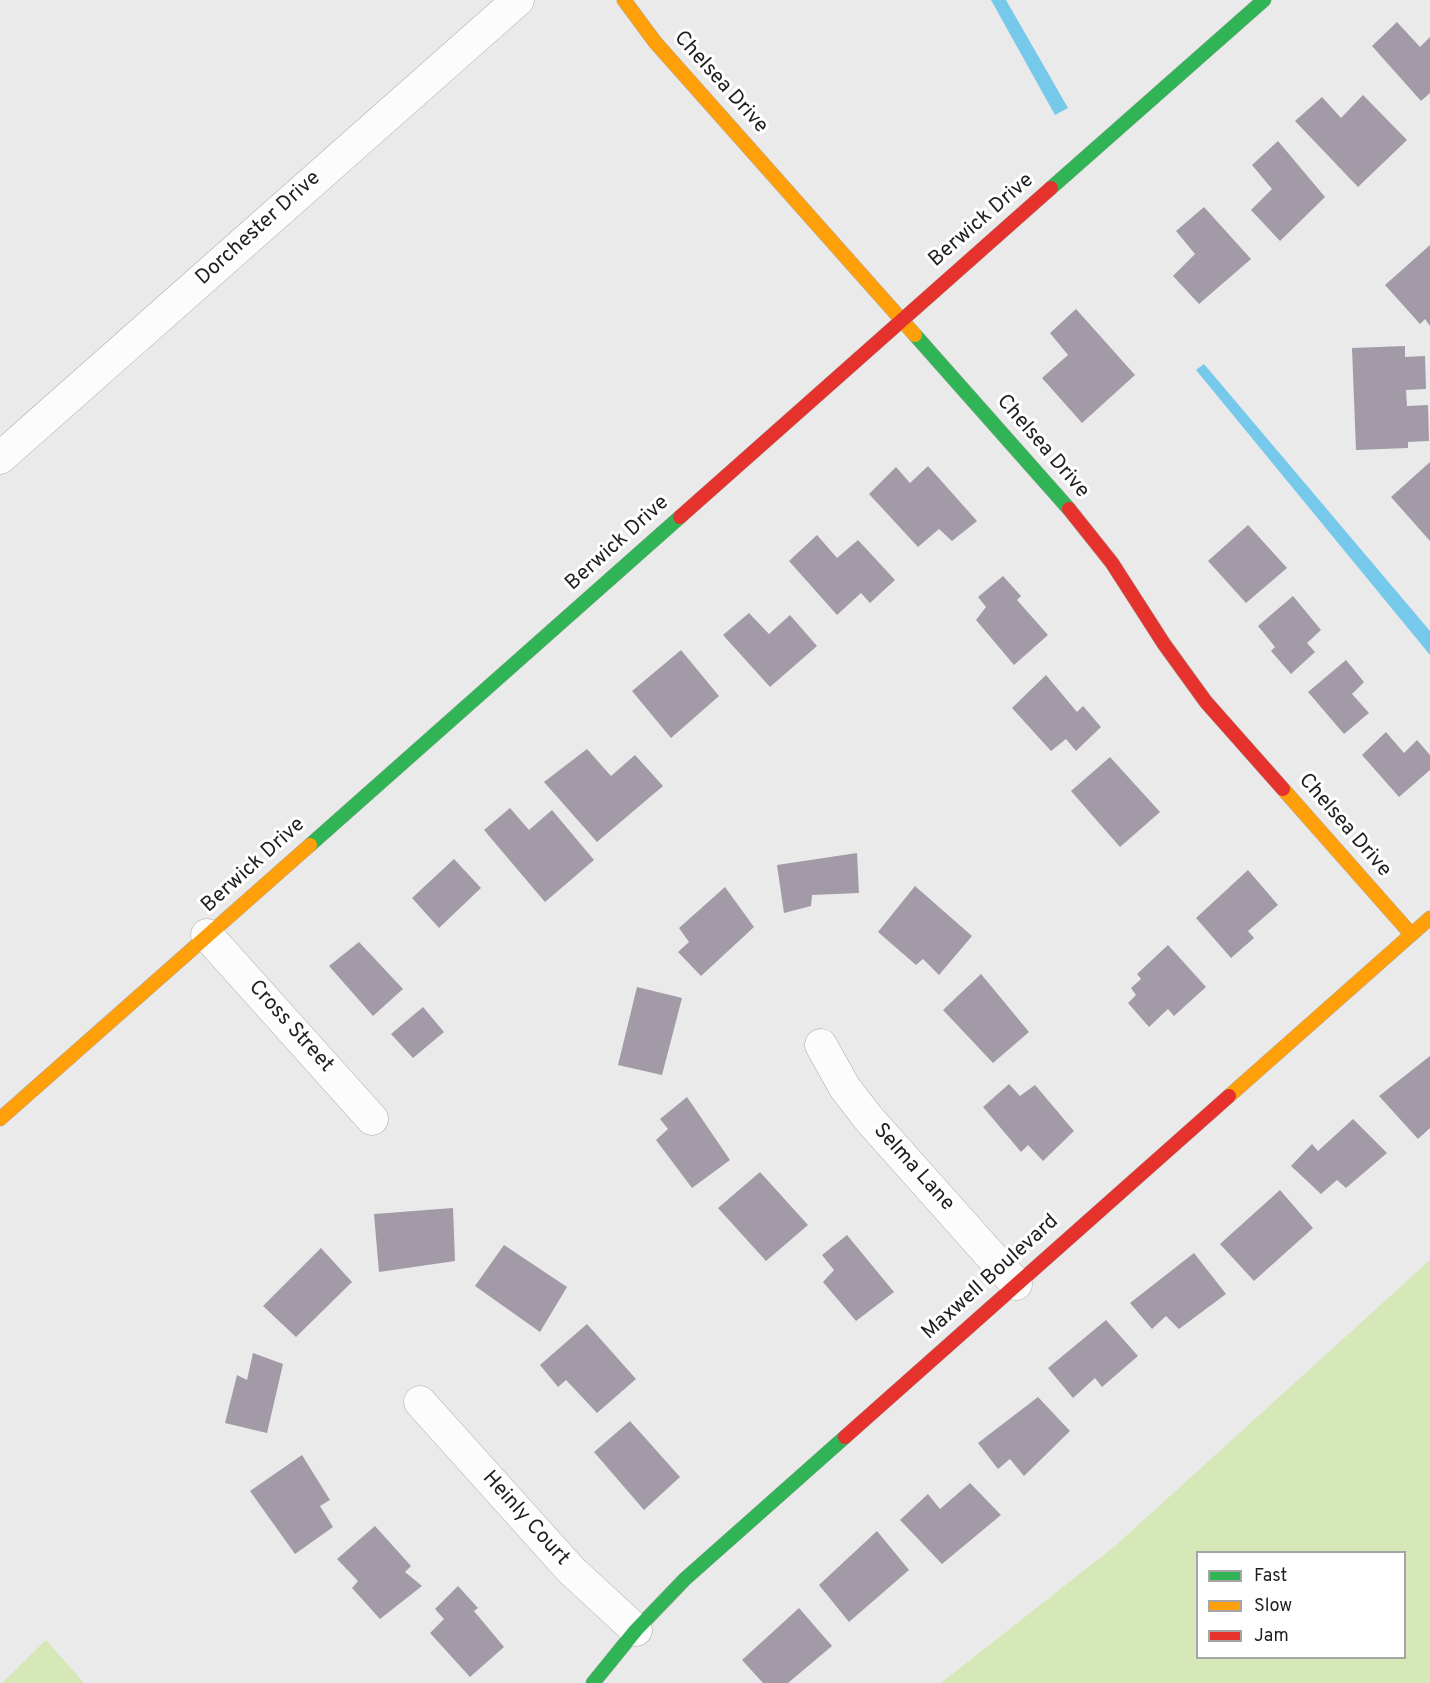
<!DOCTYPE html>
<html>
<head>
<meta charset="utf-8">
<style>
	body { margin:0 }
	#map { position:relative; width:1430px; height:1683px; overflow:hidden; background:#eaeaea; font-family:Overpass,sans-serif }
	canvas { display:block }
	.legend { position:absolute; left:1196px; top:1551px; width:210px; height:108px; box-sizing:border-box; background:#fff; border:2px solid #a5a5a6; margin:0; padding:8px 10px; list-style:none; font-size:18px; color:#1f1f20 }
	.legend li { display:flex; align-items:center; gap:12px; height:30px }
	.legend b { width:30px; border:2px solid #a5a5a6 }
</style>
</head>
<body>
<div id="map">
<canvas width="1430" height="1683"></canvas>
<ul class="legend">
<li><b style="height:8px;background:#30b455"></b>Fast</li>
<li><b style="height:8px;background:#ff9f0a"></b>Slow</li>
<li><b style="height:8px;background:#e5322d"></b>Jam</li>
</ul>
</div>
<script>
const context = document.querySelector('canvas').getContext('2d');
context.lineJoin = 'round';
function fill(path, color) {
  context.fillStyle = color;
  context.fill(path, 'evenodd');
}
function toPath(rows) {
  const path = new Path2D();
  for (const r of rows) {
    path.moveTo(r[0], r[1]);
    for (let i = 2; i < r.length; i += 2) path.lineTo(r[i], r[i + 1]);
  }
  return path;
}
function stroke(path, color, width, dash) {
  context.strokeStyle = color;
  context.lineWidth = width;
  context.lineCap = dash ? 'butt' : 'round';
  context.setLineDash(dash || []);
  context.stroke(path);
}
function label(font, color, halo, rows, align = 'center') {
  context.font = font + ' Overpass,sans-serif';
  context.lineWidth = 6;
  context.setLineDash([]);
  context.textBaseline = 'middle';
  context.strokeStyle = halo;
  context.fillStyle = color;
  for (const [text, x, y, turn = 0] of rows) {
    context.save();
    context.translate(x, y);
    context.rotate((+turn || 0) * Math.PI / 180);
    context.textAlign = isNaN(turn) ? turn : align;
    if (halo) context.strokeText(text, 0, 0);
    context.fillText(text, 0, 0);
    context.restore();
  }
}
fill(toPath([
	[1430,1260,1430,1683,941,1683,1115,1546],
	[1404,1552,1404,1658,1198,1658,1198,1552],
	[46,1640,84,1683,2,1683]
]), '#d6e8b7');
fill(toPath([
	[991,0,1006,0,1068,108,1055,115],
	[1204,364,1430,631,1430,655,1196,370]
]), '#76c9ea');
fill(toPath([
	[1397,22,1420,47,1430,37,1430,93,1421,101,1372,46],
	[1363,95,1407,140,1358,187,1295,121,1322,97,1341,118],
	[1278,141,1325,197,1280,241,1251,210,1272,189,1252,165],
	[1204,207,1251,259,1199,304,1173,276,1195,254,1176,231],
	[1430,245,1430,326,1425,319,1420,324,1385,285],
	[1076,309,1135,375,1082,423,1042,378,1068,355,1050,333],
	[1405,346,1405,357,1425,356,1426,389,1406,390,1407,406,1428,405,1429,441,1408,442,1408,448,1356,450,1352,348],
	[1430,462,1430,541,1391,497],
	[928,466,977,521,952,541,939,529,918,547,869,494,896,467,910,483],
	[1248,525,1287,568,1246,603,1208,561],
	[817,535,837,558,858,540,895,580,870,603,861,593,837,615,789,561],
	[1003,576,1021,596,1017,600,1048,635,1014,665,976,620,986,607,978,597],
	[1293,596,1321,630,1307,643,1315,652,1291,674,1271,651,1275,647,1258,626],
	[749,613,769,634,790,615,817,646,770,687,723,635],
	[681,650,719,696,671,738,632,691],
	[1346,660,1364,682,1352,694,1369,713,1344,734,1308,692],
	[1046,675,1077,712,1083,706,1101,727,1076,751,1066,739,1051,751,1012,708],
	[1386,732,1404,753,1417,740,1430,755,1430,770,1399,797,1362,755],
	[587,749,611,776,635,755,663,786,597,842,544,782],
	[1110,757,1160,812,1120,847,1071,791],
	[510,808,529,830,552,810,594,860,545,902,484,830],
	[857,853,859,893,812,895,811,906,784,913,777,865],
	[454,859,481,888,439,928,412,898],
	[1248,870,1278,905,1248,931,1254,938,1231,958,1196,918],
	[915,886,972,936,939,975,923,959,916,965,878,932],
	[725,887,754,927,701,976,678,952,689,942,679,928],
	[359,942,403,989,373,1016,329,966],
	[1168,945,1206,987,1174,1016,1168,1009,1149,1027,1128,1003,1136,995,1131,988,1141,979,1137,974],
	[981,974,1029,1032,993,1063,943,1010],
	[637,987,682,998,662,1075,618,1065],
	[423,1007,444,1032,413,1058,391,1034],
	[1430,1056,1430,1128,1418,1139,1379,1096],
	[1009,1084,1020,1096,1035,1085,1074,1131,1043,1161,1028,1145,1021,1152,983,1107],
	[687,1097,730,1160,692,1188,656,1140,668,1129,660,1119],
	[1353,1119,1387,1153,1346,1188,1337,1180,1321,1194,1291,1166,1312,1144,1318,1151],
	[760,1172,808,1225,766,1261,718,1208],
	[1280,1190,1313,1228,1254,1281,1220,1244],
	[453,1208,455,1261,379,1272,374,1214],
	[847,1235,894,1292,856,1321,823,1282,834,1270,822,1255],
	[504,1245,567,1287,540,1332,475,1286],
	[321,1248,352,1282,296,1337,263,1306],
	[1194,1253,1226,1294,1179,1329,1166,1316,1152,1329,1130,1303],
	[1106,1320,1138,1356,1102,1387,1095,1378,1073,1398,1048,1368],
	[587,1324,636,1379,597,1413,566,1380,558,1387,540,1365],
	[253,1353,283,1364,267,1433,225,1423,237,1375,247,1380],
	[1038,1397,1070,1431,1024,1476,1010,1459,998,1469,978,1443],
	[630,1421,680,1477,644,1510,594,1452],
	[302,1455,330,1500,320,1506,333,1527,295,1554,250,1491],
	[970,1483,1001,1515,942,1564,900,1520,928,1494,940,1509],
	[375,1526,411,1566,405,1572,422,1586,380,1619,352,1588,358,1581,337,1559],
	[877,1531,909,1570,849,1622,819,1585],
	[458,1586,478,1608,474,1611,504,1647,470,1677,430,1633,444,1619,435,1609],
	[799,1608,832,1646,788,1683,763,1683,742,1660]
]), '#a39aa8');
const street = toPath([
	[0,458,518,0],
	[207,935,372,1119],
	[821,1045,845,1088,869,1119,1016,1284],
	[420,1402,571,1570,636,1630]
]);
const fast = toPath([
	[1051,188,1264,0],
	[915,335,1069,509],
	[310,845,680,517],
	[593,1683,636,1630,685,1579,845,1437]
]);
const slow = toPath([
	[624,0,655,42,915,335],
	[1283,789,1411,934],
	[1229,1096,1430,918],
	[0,1119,310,845]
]);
const jam = toPath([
	[1069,509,1112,563,1164,644,1206,702,1283,789],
	[680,517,1051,188],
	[845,1437,1229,1096]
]);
stroke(street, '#a8a8a9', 33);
stroke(fast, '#a8a8a9', 15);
stroke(slow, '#a8a8a9', 15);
stroke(jam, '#a8a8a9', 15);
stroke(street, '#fcfcfc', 32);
stroke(fast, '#30b455', 14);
stroke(slow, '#ff9f0a', 14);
stroke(jam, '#e5322d', 14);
label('21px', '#1f1f20', '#fff', [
	["Chelsea Drive",720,83,48],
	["Berwick Drive",982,221,-41],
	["Dorchester Drive",259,229,-42],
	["Chelsea Drive",1042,447,49],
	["Berwick Drive",618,544,-42],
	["Chelsea Drive",1344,826,49],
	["Berwick Drive",254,866,-42],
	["Cross Street",290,1027,48],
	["Selma Lane",913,1168,48],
	["Maxwell Boulevard",991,1278,-42],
	["Heinly Court",525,1519,48]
]);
</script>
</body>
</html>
